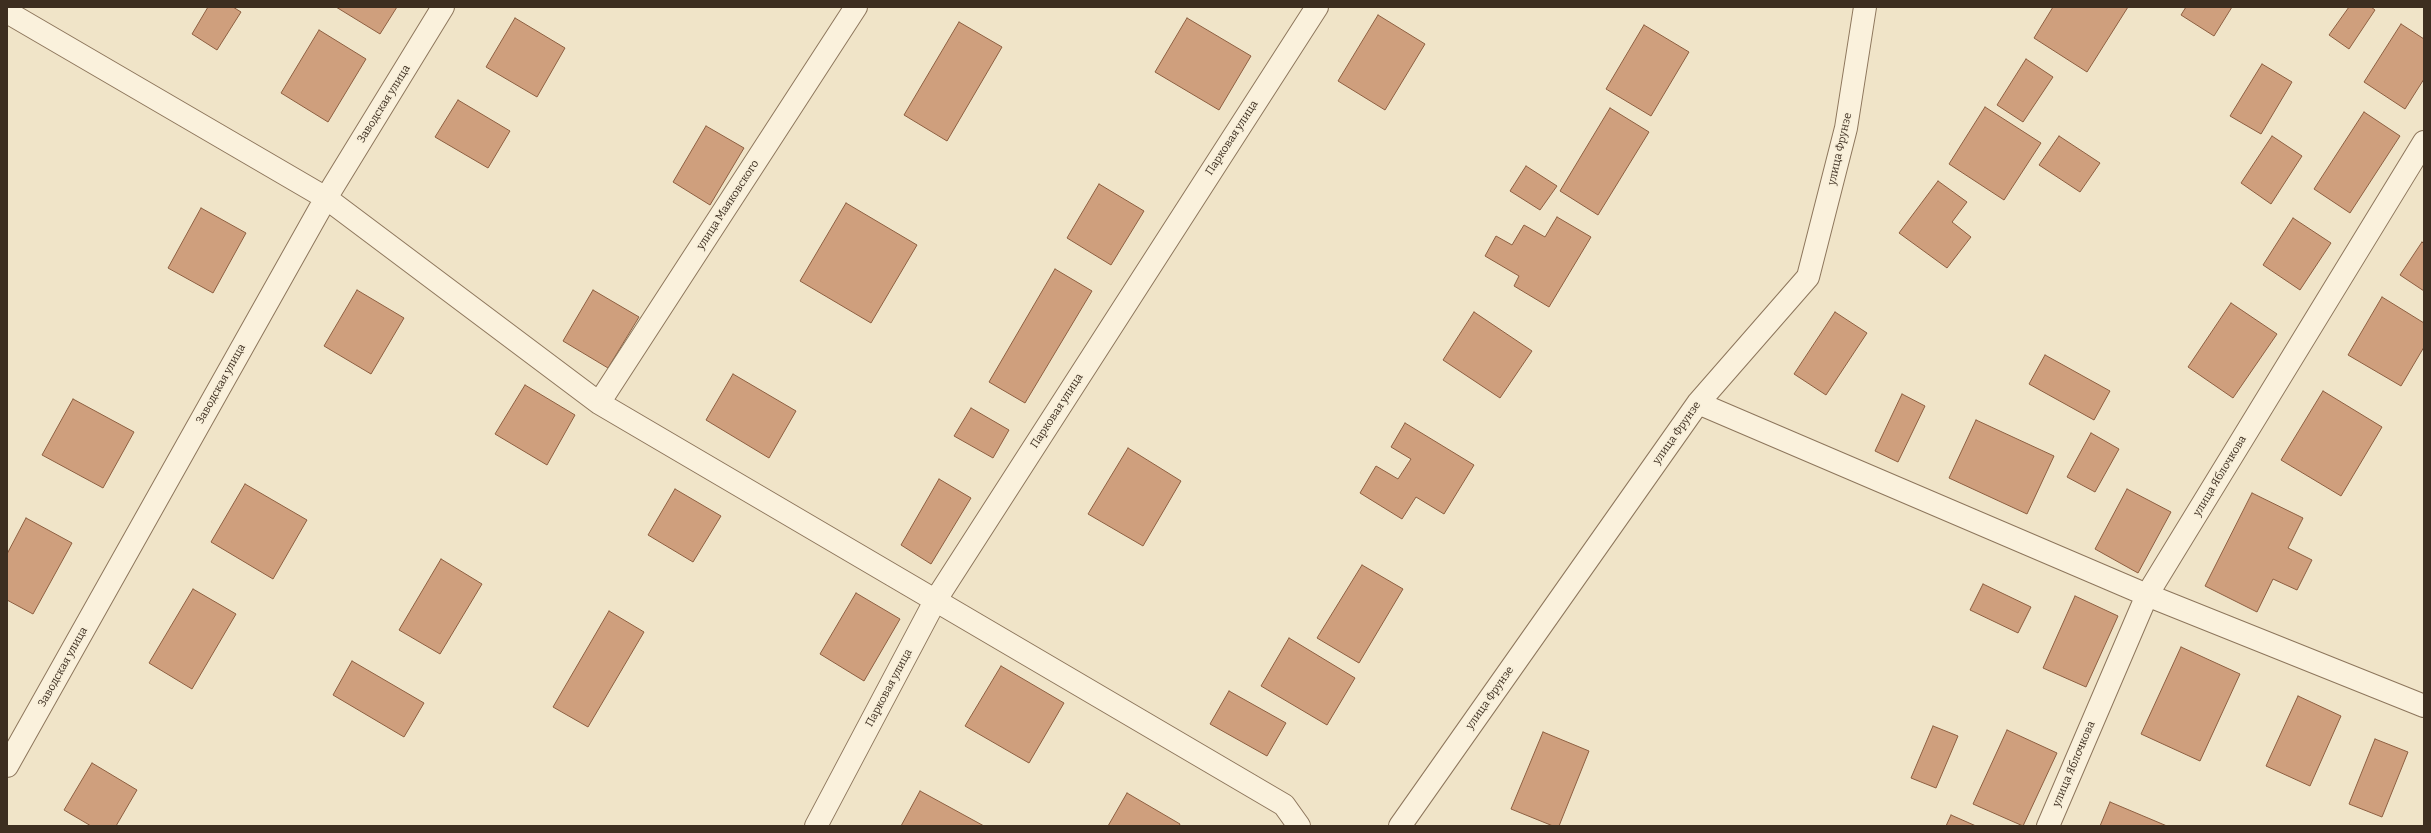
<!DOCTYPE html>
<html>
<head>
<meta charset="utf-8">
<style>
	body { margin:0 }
	#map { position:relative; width:2431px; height:833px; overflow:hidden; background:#f0e4c8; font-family:Bitter,serif }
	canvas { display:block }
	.frame { position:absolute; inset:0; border:8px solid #3d2e20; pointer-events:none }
</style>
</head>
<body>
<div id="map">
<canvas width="2431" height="833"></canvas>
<div class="frame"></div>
</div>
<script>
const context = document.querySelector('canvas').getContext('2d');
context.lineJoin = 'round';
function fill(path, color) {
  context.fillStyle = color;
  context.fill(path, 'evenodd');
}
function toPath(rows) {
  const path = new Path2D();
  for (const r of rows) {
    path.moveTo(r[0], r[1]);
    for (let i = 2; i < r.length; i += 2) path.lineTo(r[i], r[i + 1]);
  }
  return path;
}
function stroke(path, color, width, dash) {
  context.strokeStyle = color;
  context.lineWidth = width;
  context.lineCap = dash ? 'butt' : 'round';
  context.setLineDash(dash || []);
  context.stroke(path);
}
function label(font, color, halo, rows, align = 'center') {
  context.font = font + ' Bitter,serif';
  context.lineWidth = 3;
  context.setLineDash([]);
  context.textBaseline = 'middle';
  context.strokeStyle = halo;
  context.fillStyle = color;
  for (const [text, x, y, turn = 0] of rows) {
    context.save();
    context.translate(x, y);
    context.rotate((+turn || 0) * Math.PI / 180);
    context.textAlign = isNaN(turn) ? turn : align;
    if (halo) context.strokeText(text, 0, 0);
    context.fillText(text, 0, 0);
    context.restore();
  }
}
const building = toPath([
	[208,7,233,7,241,12,217,50,192,34,208,7],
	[336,7,397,7,380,34,336,7],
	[2053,7,2128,7,2087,72,2034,38,2053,7],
	[2186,7,2232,7,2214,36,2181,15,2186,7],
	[2349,7,2371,7,2375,10,2349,49,2329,35,2349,7],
	[1378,15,1425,44,1385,110,1338,81,1378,15],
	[515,18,565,48,537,97,486,67,515,18],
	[1187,18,1251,56,1219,110,1155,72,1187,18],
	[959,22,1002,47,947,141,904,115,959,22],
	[2401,24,2424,39,2424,79,2405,109,2364,82,2401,24],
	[1644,25,1689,52,1651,116,1606,89,1644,25],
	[319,30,366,59,328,122,281,93,319,30],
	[2026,59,2053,77,2023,122,1997,105,2026,59],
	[2262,64,2292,82,2261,134,2230,116,2262,64],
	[458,100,510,131,488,168,435,137,458,100],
	[1985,107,2041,143,2004,200,1949,164,1985,107],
	[1610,108,1649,132,1598,215,1560,191,1610,108],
	[2364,112,2400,136,2350,213,2314,189,2364,112],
	[706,126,744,148,710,205,673,182,706,126],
	[2059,136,2100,163,2080,192,2039,165,2059,136],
	[2272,136,2302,156,2271,204,2241,183,2272,136],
	[1526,166,1557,186,1540,210,1510,191,1526,166],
	[1938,181,1967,202,1952,222,1971,237,1947,268,1899,233,1938,181],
	[1099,184,1144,211,1111,265,1067,238,1099,184],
	[846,203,917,245,871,323,800,281,846,203],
	[201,208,246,233,213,293,168,268,201,208],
	[1557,217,1591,237,1549,307,1514,286,1519,276,1485,256,1496,236,1512,245,1524,225,1545,237,1557,217],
	[2293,218,2331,243,2300,290,2263,265,2293,218],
	[2422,242,2424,244,2424,291,2400,275,2422,242],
	[1055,269,1092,291,1025,403,989,382,1055,269],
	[357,290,404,318,371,374,324,346,357,290],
	[593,290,639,317,608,368,563,341,593,290],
	[2382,297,2424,323,2424,347,2401,386,2348,355,2382,297],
	[2231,303,2277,334,2233,398,2188,367,2231,303],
	[1474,312,1532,351,1500,398,1443,360,1474,312],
	[1835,312,1867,333,1826,395,1794,374,1835,312],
	[2045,355,2110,391,2094,420,2029,384,2045,355],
	[733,374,796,411,769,458,706,420,733,374],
	[525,385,575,415,547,465,495,434,525,385],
	[2323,391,2382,427,2341,496,2281,460,2323,391],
	[1902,394,1925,406,1898,462,1875,451,1902,394],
	[73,399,134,432,103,488,42,455,73,399],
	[971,408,1009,430,993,458,954,436,971,408],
	[1976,420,2054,456,2027,514,1949,478,1976,420],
	[1405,423,1474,465,1444,514,1416,497,1402,519,1360,493,1376,466,1398,479,1411,459,1391,447,1405,423],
	[2091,433,2119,449,2095,492,2067,477,2091,433],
	[1128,448,1181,481,1143,546,1088,514,1128,448],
	[939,479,971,498,931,564,901,545,939,479],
	[245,484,307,520,273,579,211,542,245,484],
	[675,489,721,516,693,562,648,535,675,489],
	[2127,489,2171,512,2138,573,2095,549,2127,489],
	[2252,493,2303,518,2288,548,2312,560,2297,590,2273,579,2257,612,2205,586,2252,493],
	[26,518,72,543,33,614,7,600,7,554,26,518],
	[441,559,482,584,440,654,399,630,441,559],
	[1362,565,1403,589,1359,663,1317,638,1362,565],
	[1983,584,2031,607,2018,633,1970,610,1983,584],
	[193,589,236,614,192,689,149,663,193,589],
	[856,593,900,619,864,681,820,654,856,593],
	[2075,596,2118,616,2086,687,2043,668,2075,596],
	[609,611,644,632,588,727,553,707,609,611],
	[1289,638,1355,678,1327,725,1261,686,1289,638],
	[2181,647,2240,674,2200,761,2141,734,2181,647],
	[352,661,424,703,404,737,333,695,352,661],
	[1001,666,1064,703,1029,763,965,726,1001,666],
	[1229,691,1286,723,1267,756,1210,724,1229,691],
	[2298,696,2341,716,2310,786,2266,766,2298,696],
	[1933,726,1958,736,1936,788,1911,778,1933,726],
	[2007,730,2057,753,2023,826,1973,804,2007,730],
	[1543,732,1589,751,1559,826,1553,826,1511,809,1543,732],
	[2375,739,2408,752,2382,817,2349,804,2375,739],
	[92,763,137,790,116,826,91,826,64,810,92,763],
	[920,791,984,826,901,826,920,791],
	[1127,793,1180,824,1179,826,1108,826,1127,793],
	[2110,802,2167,826,2100,826,2110,802],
	[1951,815,1976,826,1946,826,1951,815]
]);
fill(building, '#cf9f7d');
stroke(building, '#8d5f41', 1);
const street = toPath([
	[7,12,326,198,599,403,1284,805,1299,826],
	[599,403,856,7],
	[1698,403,2147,595,2424,706],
	[7,766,326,198,443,7],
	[816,826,935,601,1317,7],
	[1400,826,1698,403,1808,277,1846,128,1865,7],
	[2048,826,2147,595,2424,142]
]);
stroke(street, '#8d765c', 24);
stroke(street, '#faf1dc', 22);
label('11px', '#3d2e20', '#f7eed8', [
	["Заводская улица",384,104,-58],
	["Парковая улица",1232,138,-57],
	["улица Фрунзе",1840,149,-77],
	["улица Маяковского",728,205,-57],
	["Заводская улица",221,384,-61],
	["Парковая улица",1057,411,-57],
	["улица Фрунзе",1677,433,-55],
	["улица Яблочкова",2220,476,-59],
	["Заводская улица",63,667,-61],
	["Парковая улица",889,688,-62],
	["улица Фрунзе",1490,698,-55],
	["улица Яблочкова",2074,764,-67]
]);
</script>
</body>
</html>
